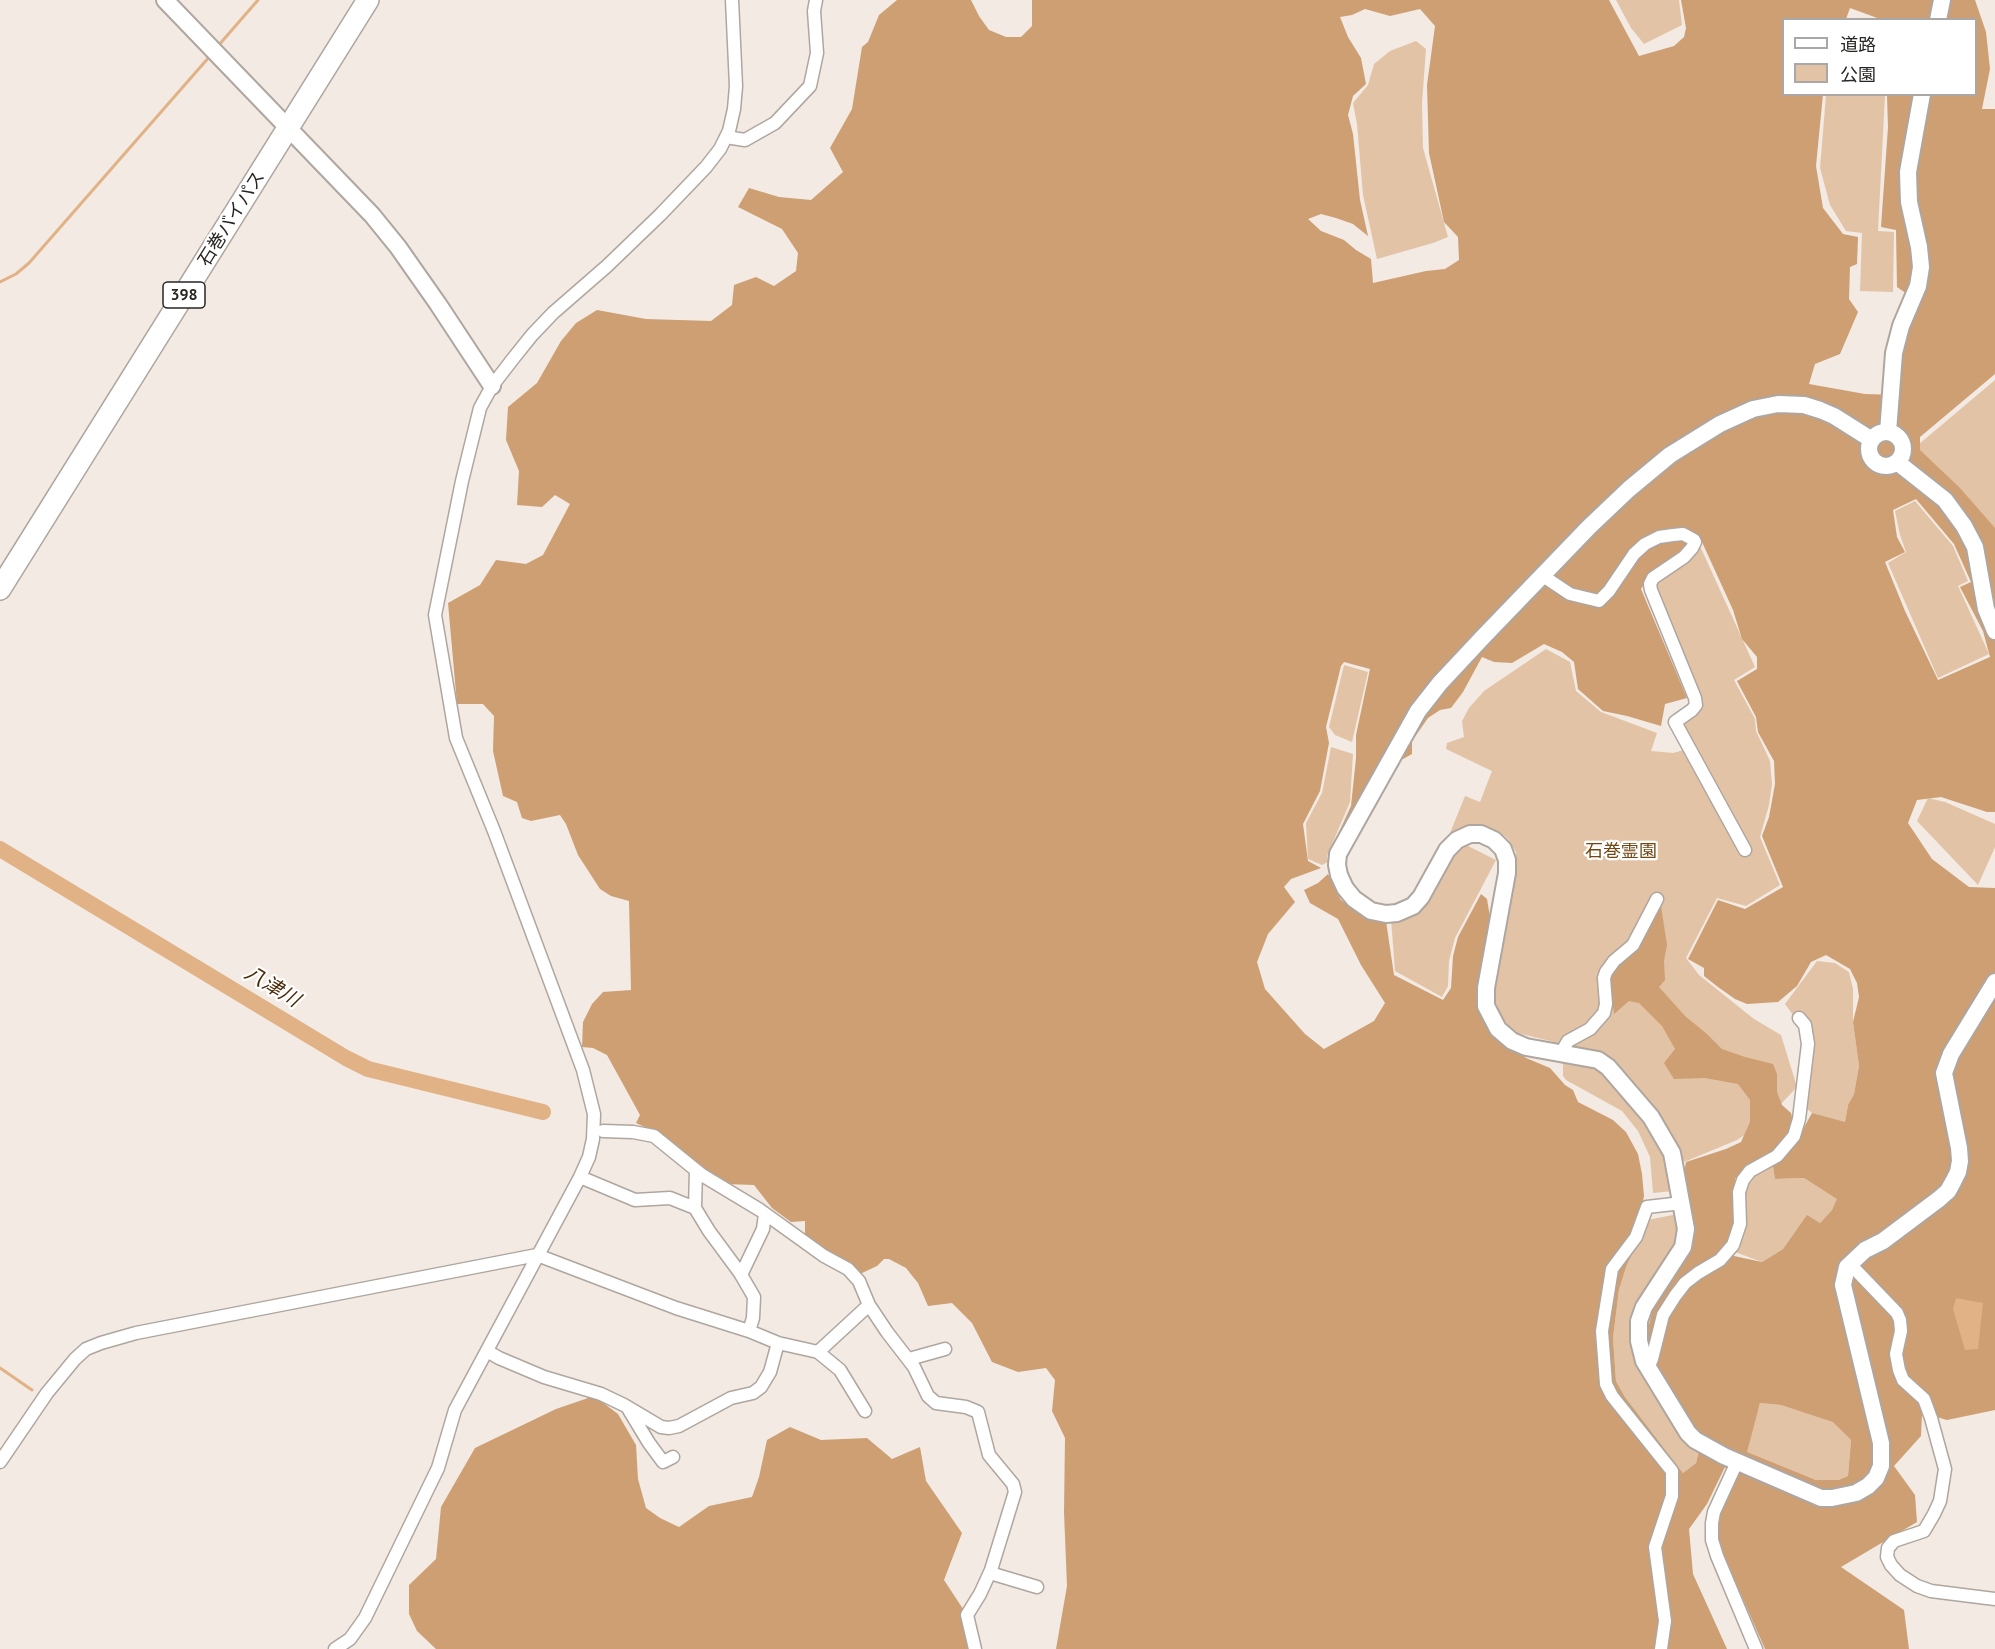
<!DOCTYPE html>
<html>
<head>
<meta charset="utf-8">
<style>
	body { margin:0 }
	#map { position:relative; width:1995px; height:1649px; overflow:hidden; background:#f2eae3; font-family:"PT Sans","Noto Sans JP",sans-serif }
	canvas { display:block }
	.legend { position:absolute; left:1782px; top:18px; width:195px; height:78px; box-sizing:border-box; background:#fff; border:2px solid #a9a8a7; margin:0; padding:8px 10px; list-style:none; font-size:18px; color:#282523 }
	.legend li { display:flex; align-items:center; gap:12px; height:30px }
	.legend b { width:30px; border:2px solid #a9a8a7 }
</style>
</head>
<body>
<div id="map">
<canvas width="1995" height="1649"></canvas>
<ul class="legend">
<li><b style="height:8px;background:#fff"></b>道路</li>
<li><b style="height:16px;background:#e3c3a5"></b>公園</li>
</ul>
</div>
<script>
const context = document.querySelector('canvas').getContext('2d');
context.lineJoin = 'round';
function fill(path, color) {
  context.fillStyle = color;
  context.fill(path, 'evenodd');
}
function toPath(rows) {
  const path = new Path2D();
  for (const r of rows) {
    if (r.length === 3) {
      path.moveTo(r[0] + r[2], r[1]);
      path.arc(r[0], r[1], r[2], 0, 2 * Math.PI);
      continue;
    }
    path.moveTo(r[0], r[1]);
    for (let i = 2; i < r.length; i += 2) path.lineTo(r[i], r[i + 1]);
  }
  return path;
}
function stroke(path, color, width, dash) {
  context.strokeStyle = color;
  context.lineWidth = width;
  context.lineCap = dash ? 'butt' : 'round';
  context.setLineDash(dash || []);
  context.stroke(path);
}
function label(font, color, halo, rows, align = 'center') {
  context.font = font + ' "PT Sans","Noto Sans JP",sans-serif';
  context.lineWidth = 4.5;
  context.setLineDash([]);
  context.textBaseline = 'middle';
  context.strokeStyle = halo;
  context.fillStyle = color;
  for (const [text, x, y, turn = 0] of rows) {
    context.save();
    context.translate(x, y);
    context.rotate((+turn || 0) * Math.PI / 180);
    context.textAlign = isNaN(turn) ? turn : align;
    if (halo) context.strokeText(text, 0, 0);
    context.fillText(text, 0, 0);
    context.restore();
  }
}
fill(toPath([
	[1616,0,1679,0,1682,25,1644,44,1631,28],
	[1416,41,1426,49,1422,103,1423,148,1448,237,1433,243,1377,259,1363,195,1357,124,1353,103,1368,85,1374,64,1390,51],
	[1826,95,1885,95,1878,231,1894,232,1893,292,1860,291,1862,233,1846,231,1830,205,1820,168],
	[1995,380,1995,539,1912,450],
	[1915,501,1953,546,1968,581,1958,586,1989,654,1938,678,1888,563,1906,552,1900,535,1895,511],
	[1700,546,1755,667,1734,680,1755,719,1756,731,1770,761,1772,784,1769,805,1760,837,1780,885,1746,906,1717,898,1686,958,1699,975,1754,1019,1781,1035,1797,1087,1763,1123,1737,1140,1684,1162,1671,1132,1656,1110,1590,1051,1518,1033,1510,1027,1501,1017,1496,1003,1495,984,1512,896,1516,868,1516,852,1508,839,1501,833,1479,824,1470,824,1450,833,1465,796,1480,802,1492,771,1446,749,1447,743,1464,737,1462,721,1469,708,1484,691,1546,649,1570,662,1576,691,1601,712,1657,733,1651,751,1673,753,1687,749,1671,721,1689,708,1693,700,1647,584,1682,555],
	[1344,665,1368,672,1352,742,1335,735,1329,727],
	[1331,747,1353,754,1350,802,1327,856,1328,862,1322,865,1308,859,1306,823,1322,793],
	[1928,798,1945,802,1995,824,1995,847,1978,885,1917,821],
	[1460,842,1496,860,1455,938,1449,961,1448,986,1442,997,1395,971,1391,919],
	[1817,961,1835,963,1849,972,1853,989,1853,1022,1859,1066,1854,1094,1848,1105,1845,1123,1812,1113,1805,1107,1811,1034,1796,1019,1785,1004],
	[1563,1058,1603,1069,1618,1085,1664,1148,1674,1191,1653,1193,1650,1157,1638,1131,1622,1111,1566,1080,1563,1076],
	[1773,1166,1775,1179,1804,1178,1838,1199,1832,1210,1820,1223,1807,1216,1783,1249,1762,1262,1735,1252,1741,1234,1744,1190,1749,1179],
	[1678,1214,1679,1236,1632,1338,1699,1449,1696,1463,1683,1473,1625,1397,1616,1381,1613,1338,1620,1280,1647,1220],
	[1760,1403,1781,1405,1833,1421,1851,1440,1848,1476,1840,1480,1816,1480,1746,1452]
]), '#e3c3a5');
fill(toPath([
	[897,0,971,0,979,16,989,30,1006,37,1021,37,1032,26,1032,0,1609,0,1639,56,1674,46,1684,37,1686,28,1681,0,1975,0,1986,32,1990,69,1982,109,1995,109,1995,374,1920,437,1920,450,1960,488,1995,528,1995,812,1987,812,1941,797,1917,800,1908,823,1932,859,1969,887,1995,888,1995,1410,1947,1420,1922,1413,1921,1436,1894,1466,1915,1495,1917,1522,1841,1567,1904,1610,1909,1649,1765,1649,1721,1549,1717,1533,1721,1510,1739,1472,1725,1467,1707,1504,1689,1529,1693,1574,1727,1649,1056,1649,1067,1586,1064,1512,1065,1438,1052,1411,1055,1380,1046,1368,1018,1372,992,1362,972,1323,952,1303,928,1306,918,1283,906,1268,889,1259,884,1259,877,1266,860,1274,805,1236,805,1221,791,1222,772,1208,754,1185,725,1184,660,1134,636,1123,640,1115,607,1055,593,1048,582,1047,583,1022,592,1004,603,992,631,990,629,901,611,896,600,889,578,855,566,824,560,815,531,821,522,818,517,802,503,796,493,751,494,716,483,704,457,704,448,603,480,585,496,560,526,564,543,555,570,504,555,495,542,507,517,505,519,471,506,440,508,407,537,383,561,341,576,323,597,310,646,319,711,321,732,305,734,285,756,277,774,286,796,271,798,253,782,229,738,207,749,188,779,197,811,200,843,172,830,148,852,109,862,47,868,42,879,15],
	[1850,8,1880,19,1976,20,1976,94,1887,95,1888,127,1881,227,1896,230,1897,287,1920,303,1908,333,1902,357,1899,395,1865,394,1809,384,1815,364,1840,354,1858,312,1849,299,1850,267,1857,264,1858,237,1843,234,1823,208,1816,166,1823,94,1784,94,1784,20,1846,19],
	[1365,9,1390,16,1420,9,1435,26,1427,85,1429,153,1444,222,1458,237,1459,260,1445,269,1426,271,1373,283,1371,259,1356,250,1344,240,1321,231,1308,219,1321,214,1336,218,1353,224,1368,236,1360,200,1353,134,1348,115,1353,96,1366,84,1361,58,1348,37,1340,17,1352,15],
	[1916,499,1954,544,1971,582,1960,587,1983,631,1990,657,1938,680,1905,611,1885,562,1905,552,1897,537,1893,510],
	[1702,542,1733,610,1742,639,1757,657,1757,669,1737,681,1756,717,1758,732,1774,761,1775,784,1769,817,1762,836,1783,887,1745,909,1718,900,1688,959,1704,968,1704,976,1718,987,1735,999,1747,1004,1778,1002,1797,986,1811,962,1826,955,1850,969,1857,983,1859,997,1853,1022,1859,1066,1854,1094,1848,1105,1845,1122,1812,1113,1792,1149,1773,1166,1775,1179,1804,1178,1837,1199,1832,1210,1820,1223,1807,1215,1783,1249,1762,1262,1734,1256,1730,1241,1735,1225,1735,1179,1745,1166,1763,1160,1790,1137,1794,1125,1791,1113,1782,1105,1777,1092,1777,1074,1773,1064,1745,1057,1722,1049,1707,1034,1685,1016,1659,987,1665,980,1664,961,1667,945,1661,906,1635,950,1618,965,1609,977,1614,1014,1629,1001,1639,1003,1662,1026,1675,1049,1664,1063,1674,1079,1705,1078,1738,1084,1750,1100,1750,1122,1741,1142,1726,1149,1686,1162,1684,1173,1695,1234,1691,1247,1653,1308,1648,1329,1649,1350,1655,1365,1692,1424,1702,1437,1696,1463,1683,1473,1625,1397,1616,1381,1613,1338,1619,1289,1626,1267,1647,1220,1639,1221,1644,1196,1642,1174,1638,1154,1626,1132,1613,1120,1578,1102,1573,1090,1565,1085,1550,1068,1526,1058,1499,1038,1477,1008,1491,923,1487,899,1481,894,1458,937,1453,956,1451,988,1443,1000,1394,975,1386,921,1364,916,1341,900,1328,874,1318,883,1304,890,1310,903,1338,919,1361,965,1385,1003,1374,1021,1324,1049,1305,1034,1265,989,1257,962,1268,934,1295,902,1284,887,1291,879,1321,868,1308,861,1303,824,1320,791,1329,743,1326,727,1341,666,1344,662,1370,669,1356,735,1356,758,1351,806,1328,856,1331,859,1390,748,1403,759,1412,754,1412,741,1428,718,1440,710,1451,708,1463,692,1482,657,1494,662,1512,663,1544,644,1562,652,1574,662,1578,689,1603,711,1627,716,1661,726,1665,704,1687,698,1641,589,1648,578,1678,555,1683,548],
	[1760,1403,1781,1405,1833,1422,1851,1440,1848,1476,1839,1480,1816,1480,1747,1452],
	[594,1396,618,1414,636,1445,638,1479,646,1508,660,1518,679,1527,709,1506,752,1497,759,1477,767,1440,790,1427,821,1440,867,1438,892,1459,920,1447,926,1481,962,1533,944,1580,963,1609,969,1649,436,1649,417,1631,409,1614,409,1585,436,1559,441,1507,475,1448,556,1409]
]), '#cd9f73');
fill(toPath([
	[1956,1298,1983,1303,1978,1349,1965,1350,1953,1309]
]), '#e1b286');
stroke(toPath([
	[218,46,258,0],
	[0,282,16,274,29,263,210,56],
	[0,1368,32,1390]
]), '#e1b286', 3);
stroke(toPath([
	[0,849,346,1058,368,1069,543,1112]
]), '#e1b286', 16);
const street = toPath([
	[726,137,745,140,775,123,810,86,817,53,814,11,816,0],
	[1543,576,1570,594,1599,601,1609,591,1634,554,1645,544,1659,537,1673,535,1683,534,1694,540,1695,542,1692,548,1684,557,1653,578,1650,584,1651,590,1695,698,1696,705,1692,710,1675,722,1745,850],
	[1561,1053,1568,1041,1590,1029,1604,1013,1606,1004,1604,978,1606,972,1614,961,1633,945,1657,899],
	[603,1131,633,1132,654,1136,702,1175,760,1210,824,1256,848,1269,859,1281,869,1305,887,1332,914,1367,928,1396,936,1403,966,1407,978,1412,989,1455,1013,1484,1015,1492,991,1570,980,1594,967,1615,975,1649],
	[580,1177,635,1200,670,1198,695,1208,709,1231,740,1273,754,1297,753,1318,749,1331],
	[695,1208,696,1170],
	[1850,1264,1897,1313,1900,1320,1901,1331,1896,1354,1899,1370,1903,1380,1924,1399,1931,1418,1945,1469,1940,1501,1934,1514,1924,1531,1894,1541,1888,1548,1887,1557,1891,1565,1900,1575,1917,1586,1931,1591,1995,1599],
	[741,1275,763,1229,765,1214],
	[487,1351,499,1358,544,1377,601,1394,624,1405,661,1427,669,1428,679,1426,731,1398,753,1393,761,1387,770,1372,778,1343],
	[818,1352,840,1370,865,1411],
	[909,1359,945,1349],
	[1648,1368,1652,1359,1663,1315,1675,1296,1685,1283,1698,1273,1720,1260,1733,1245,1740,1224,1739,1192,1743,1180,1750,1171,1777,1156,1794,1136,1799,1119,1808,1044,1805,1025,1799,1018],
	[629,1410,649,1443,663,1462,673,1457],
	[0,1462,47,1393,75,1359,86,1349,101,1343,136,1333,537,1255,676,1308,749,1331,778,1343,818,1352,869,1305],
	[1737,1462,1714,1512,1712,1523,1712,1540,1717,1556,1756,1649],
	[990,1573,1037,1587],
	[335,1649,350,1639,365,1618,438,1468,455,1410,580,1177,589,1157,593,1139,594,1114,583,1070,494,831,456,738,435,615,462,481,480,408,492,386,512,360,532,335,553,313,607,266,660,215,706,167,720,149,729,131,734,109,736,86,732,0],
	[1661,1649,1665,1621,1655,1547,1672,1496,1672,1471,1612,1396,1606,1384,1602,1331,1612,1269,1636,1237,1647,1207,1682,1203]
]);
const secondary = toPath([
	[165,0,372,215,398,247,438,304,492,386],
	[1938,20,1942,0],
	[1888,432,1894,353,1901,326,1918,286,1921,267,1919,247,1909,202,1908,172,1922,94],
	[1886,449,17],
	[1872,440,1834,416,1820,410,1804,405,1778,404,1753,409,1720,424,1670,455,1629,489,1589,527,1483,637,1440,683,1418,711,1338,854,1337,865,1339,875,1345,888,1354,899,1371,911,1386,914,1397,913,1413,906,1421,897,1447,850,1457,840,1470,834,1481,834,1494,840,1503,849,1507,860,1507,873,1486,988,1486,1006,1498,1029,1512,1041,1526,1047,1598,1060,1608,1067,1651,1117,1672,1153,1686,1229,1683,1247,1644,1307,1639,1321,1639,1341,1644,1361,1688,1433,1695,1440,1724,1456,1821,1498,1832,1498,1856,1493,1868,1486,1876,1478,1881,1466,1881,1443,1843,1285,1847,1267,1865,1250,1883,1241,1939,1199,1948,1191,1953,1182,1958,1172,1960,1161,1959,1148,1944,1073,1951,1054,1995,982],
	[1897,462,1945,500,1964,526,1975,547,1986,609,1995,631]
]);
const highway = toPath([
	[0,589,368,0]
]);
stroke(street, '#aea69f', 15);
stroke(secondary, '#aea69f', 20);
stroke(highway, '#aea69f', 24);
stroke(street, '#fff', 12);
stroke(secondary, '#fff', 16);
stroke(highway, '#fff', 21);
for (const [x, y, w] of [
	[184,295,42]
]) {
  const box = new Path2D();
  box.roundRect(x - w / 2, y - 13, w, 26, 4.5);
  context.fillStyle = '#fff';
  context.fill(box);
  stroke(box, '#282523', 1.5);
}
label('bold 16px', '#282523', null, [
	["398",184,295]
]);
label('18px', '#282523', '#fff', [
	["石巻バイパス",232,219,-58]
]);
label('18px', '#734612', '#fff', [
	["石巻霊園",1621,852]
]);
label('italic 20px', '#4b2c07', '#fff', [
	["八津川",272,987,31]
]);
</script>
</body>
</html>
